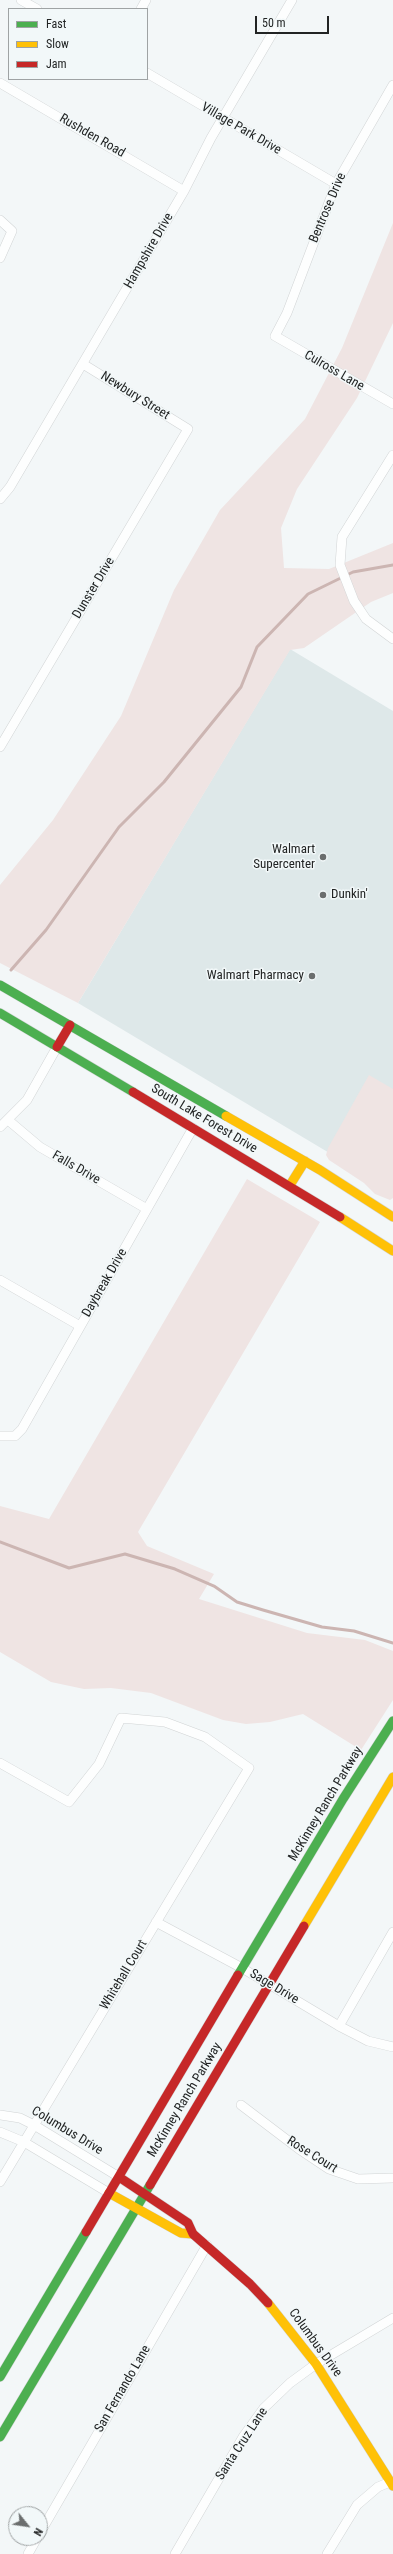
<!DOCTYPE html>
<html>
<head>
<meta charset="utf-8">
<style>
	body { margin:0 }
	#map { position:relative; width:393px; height:2554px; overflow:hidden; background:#f3f7f8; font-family:"Roboto Condensed",sans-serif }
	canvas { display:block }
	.legend { position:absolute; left:8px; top:8px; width:140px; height:72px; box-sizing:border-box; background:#f2f8f9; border:1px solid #9fa3a4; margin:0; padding:5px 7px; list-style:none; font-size:12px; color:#222424 }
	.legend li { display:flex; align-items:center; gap:8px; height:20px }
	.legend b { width:20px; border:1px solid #9fa3a4 }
	.north { position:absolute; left:8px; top:2506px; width:40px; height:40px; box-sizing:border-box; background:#f2f8f9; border:1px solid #9fa3a4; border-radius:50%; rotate:120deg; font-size:11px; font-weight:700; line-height:16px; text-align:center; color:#222424 }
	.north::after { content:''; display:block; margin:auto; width:14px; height:18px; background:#6b6e6e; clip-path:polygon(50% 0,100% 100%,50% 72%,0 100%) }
	.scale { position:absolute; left:255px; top:16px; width:74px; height:18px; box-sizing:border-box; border:2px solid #222424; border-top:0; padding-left:5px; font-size:12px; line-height:14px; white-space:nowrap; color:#222424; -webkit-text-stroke:3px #f2f8f9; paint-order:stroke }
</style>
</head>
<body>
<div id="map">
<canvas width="393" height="2554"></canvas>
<ul class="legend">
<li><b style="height:5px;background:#4caf50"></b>Fast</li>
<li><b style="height:5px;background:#ffc107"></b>Slow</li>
<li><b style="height:5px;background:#c62828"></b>Jam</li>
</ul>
<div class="north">N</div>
<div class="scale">50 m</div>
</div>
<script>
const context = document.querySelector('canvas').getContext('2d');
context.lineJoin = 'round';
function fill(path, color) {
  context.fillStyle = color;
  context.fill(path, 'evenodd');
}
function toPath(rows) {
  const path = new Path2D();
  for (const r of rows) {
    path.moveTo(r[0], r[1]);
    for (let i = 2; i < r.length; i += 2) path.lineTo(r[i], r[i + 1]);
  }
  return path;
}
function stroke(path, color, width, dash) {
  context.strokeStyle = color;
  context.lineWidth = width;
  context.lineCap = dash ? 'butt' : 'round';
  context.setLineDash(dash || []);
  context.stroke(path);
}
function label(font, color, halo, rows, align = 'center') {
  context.font = font + ' "Roboto Condensed",sans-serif';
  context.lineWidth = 3;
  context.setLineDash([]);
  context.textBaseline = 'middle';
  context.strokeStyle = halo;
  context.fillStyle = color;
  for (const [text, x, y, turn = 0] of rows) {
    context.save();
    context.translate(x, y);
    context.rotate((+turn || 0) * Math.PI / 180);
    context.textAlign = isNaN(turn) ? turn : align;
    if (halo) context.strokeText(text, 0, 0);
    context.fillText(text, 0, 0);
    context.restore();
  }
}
fill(toPath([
	[290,649,393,711,393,1191,78,1003]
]), '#dee8e9');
fill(toPath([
	[393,223,393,323,357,398,297,489,281,528,284,568,329,569,393,543,393,593,371,602,304,648,290,650,78,1003,0,963,0,885,53,820,121,716,174,590,220,510,305,419,342,348],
	[369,1075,393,1089,393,1198,390,1200,375,1194,364,1183,329,1160,326,1155,328,1148],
	[247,1179,320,1222,138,1532,147,1546,214,1574,199,1599,307,1633,365,1640,393,1651,393,1700,361,1750,303,1714,270,1722,246,1724,223,1720,151,1693,111,1688,84,1689,51,1682,0,1652,0,1506,49,1519]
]), '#efe4e3');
stroke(toPath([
	[11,970,46,930,119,827,164,782,241,687,257,647,308,594,353,572,393,565],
	[0,1542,69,1568,125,1554,175,1569,214,1586,237,1602,263,1610,322,1627,354,1631,393,1643]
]), '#ccb5b2', 3);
const street = toPath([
	[21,0,37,9],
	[141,9,146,0],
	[147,73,336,184],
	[0,83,184,191],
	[393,85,336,184,287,313,275,336,393,404],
	[0,220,12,231,0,258],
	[393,455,342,537,340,565,354,601,366,619,393,639],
	[0,499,10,487,184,191,211,138,292,0],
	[0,747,188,429,83,364],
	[8,1120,40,1147,147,1209],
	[0,1127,27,1100,57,1047],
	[0,1280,80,1326],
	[0,1436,15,1436,22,1429,193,1128],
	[0,1763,69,1802,99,1764,121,1718,165,1722,205,1737,249,1768,0,2182],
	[156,1922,242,1968,339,2026,368,2041,393,2047],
	[339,2026,393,1932],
	[241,2105,299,2149,329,2169,358,2179,393,2178],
	[0,2115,20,2118,34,2125,119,2177],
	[0,2132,24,2142,109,2193],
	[40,2533,207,2245],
	[28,2554,37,2538],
	[175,2554,243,2437,264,2408,290,2383,316,2364,393,2318],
	[327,2554,357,2505,378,2487,390,2482]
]);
const fast = toPath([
	[0,985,226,1116],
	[0,1013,133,1092],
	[238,1975,343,1799,393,1721],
	[0,2377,86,2232],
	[0,2437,150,2185]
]);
const slow = toPath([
	[226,1116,320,1170,393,1217],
	[290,1185,305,1161],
	[340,1217,393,1251],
	[304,1926,393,1777],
	[109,2193,181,2233,193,2234],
	[268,2303,316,2364,393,2486]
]);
const jam = toPath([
	[57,1047,70,1025],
	[133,1092,340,1217],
	[119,2177,188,2223,193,2234,250,2284,268,2303],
	[150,2185,304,1926],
	[86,2232,238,1975]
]);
stroke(street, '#d1d4d5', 10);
stroke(fast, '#d1d4d5', 10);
stroke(slow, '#d1d4d5', 10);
stroke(jam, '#d1d4d5', 10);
stroke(street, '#fdfefe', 9);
stroke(fast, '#4caf50', 9);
stroke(slow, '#ffc107', 9);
stroke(jam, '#c62828', 9);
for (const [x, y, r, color] of [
	[323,857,4,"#6b6e6e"],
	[323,895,4,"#6b6e6e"],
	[312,976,4,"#6b6e6e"]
]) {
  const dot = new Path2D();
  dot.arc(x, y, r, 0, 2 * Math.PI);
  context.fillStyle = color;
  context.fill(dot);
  stroke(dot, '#f2f8f9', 1.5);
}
label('13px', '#222424', '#f2f8f9', [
	["Village Park Drive",241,129,30],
	["Rushden Road",92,136,30],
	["Bentrose Drive",328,208,-67],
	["Hampshire Drive",149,251,-60],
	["Culross Lane",334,371,30],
	["Newbury Street",135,396,32],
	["Dunster Drive",94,588,-59],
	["South Lake Forest Drive",204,1119,31],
	["Falls Drive",76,1168,30],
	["Daybreak Drive",105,1283,-60],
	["McKinney Ranch Parkway",326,1804,-59],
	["Whitehall Court",124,1975,-59],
	["Sage Drive",274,1987,31],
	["McKinney Ranch Parkway",185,2100,-59],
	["Columbus Drive",67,2131,31],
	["Rose Court",312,2155,32],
	["Columbus Drive",315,2343,54],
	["San Fernando Lane",123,2389,-60],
	["Santa Cruz Lane",242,2444,-57]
]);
label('13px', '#222424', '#f2f8f9', [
	["Walmart",315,850],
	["Supercenter",315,865],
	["Dunkin'",331,895,"left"],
	["Walmart Pharmacy",304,976]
], 'right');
</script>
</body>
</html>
